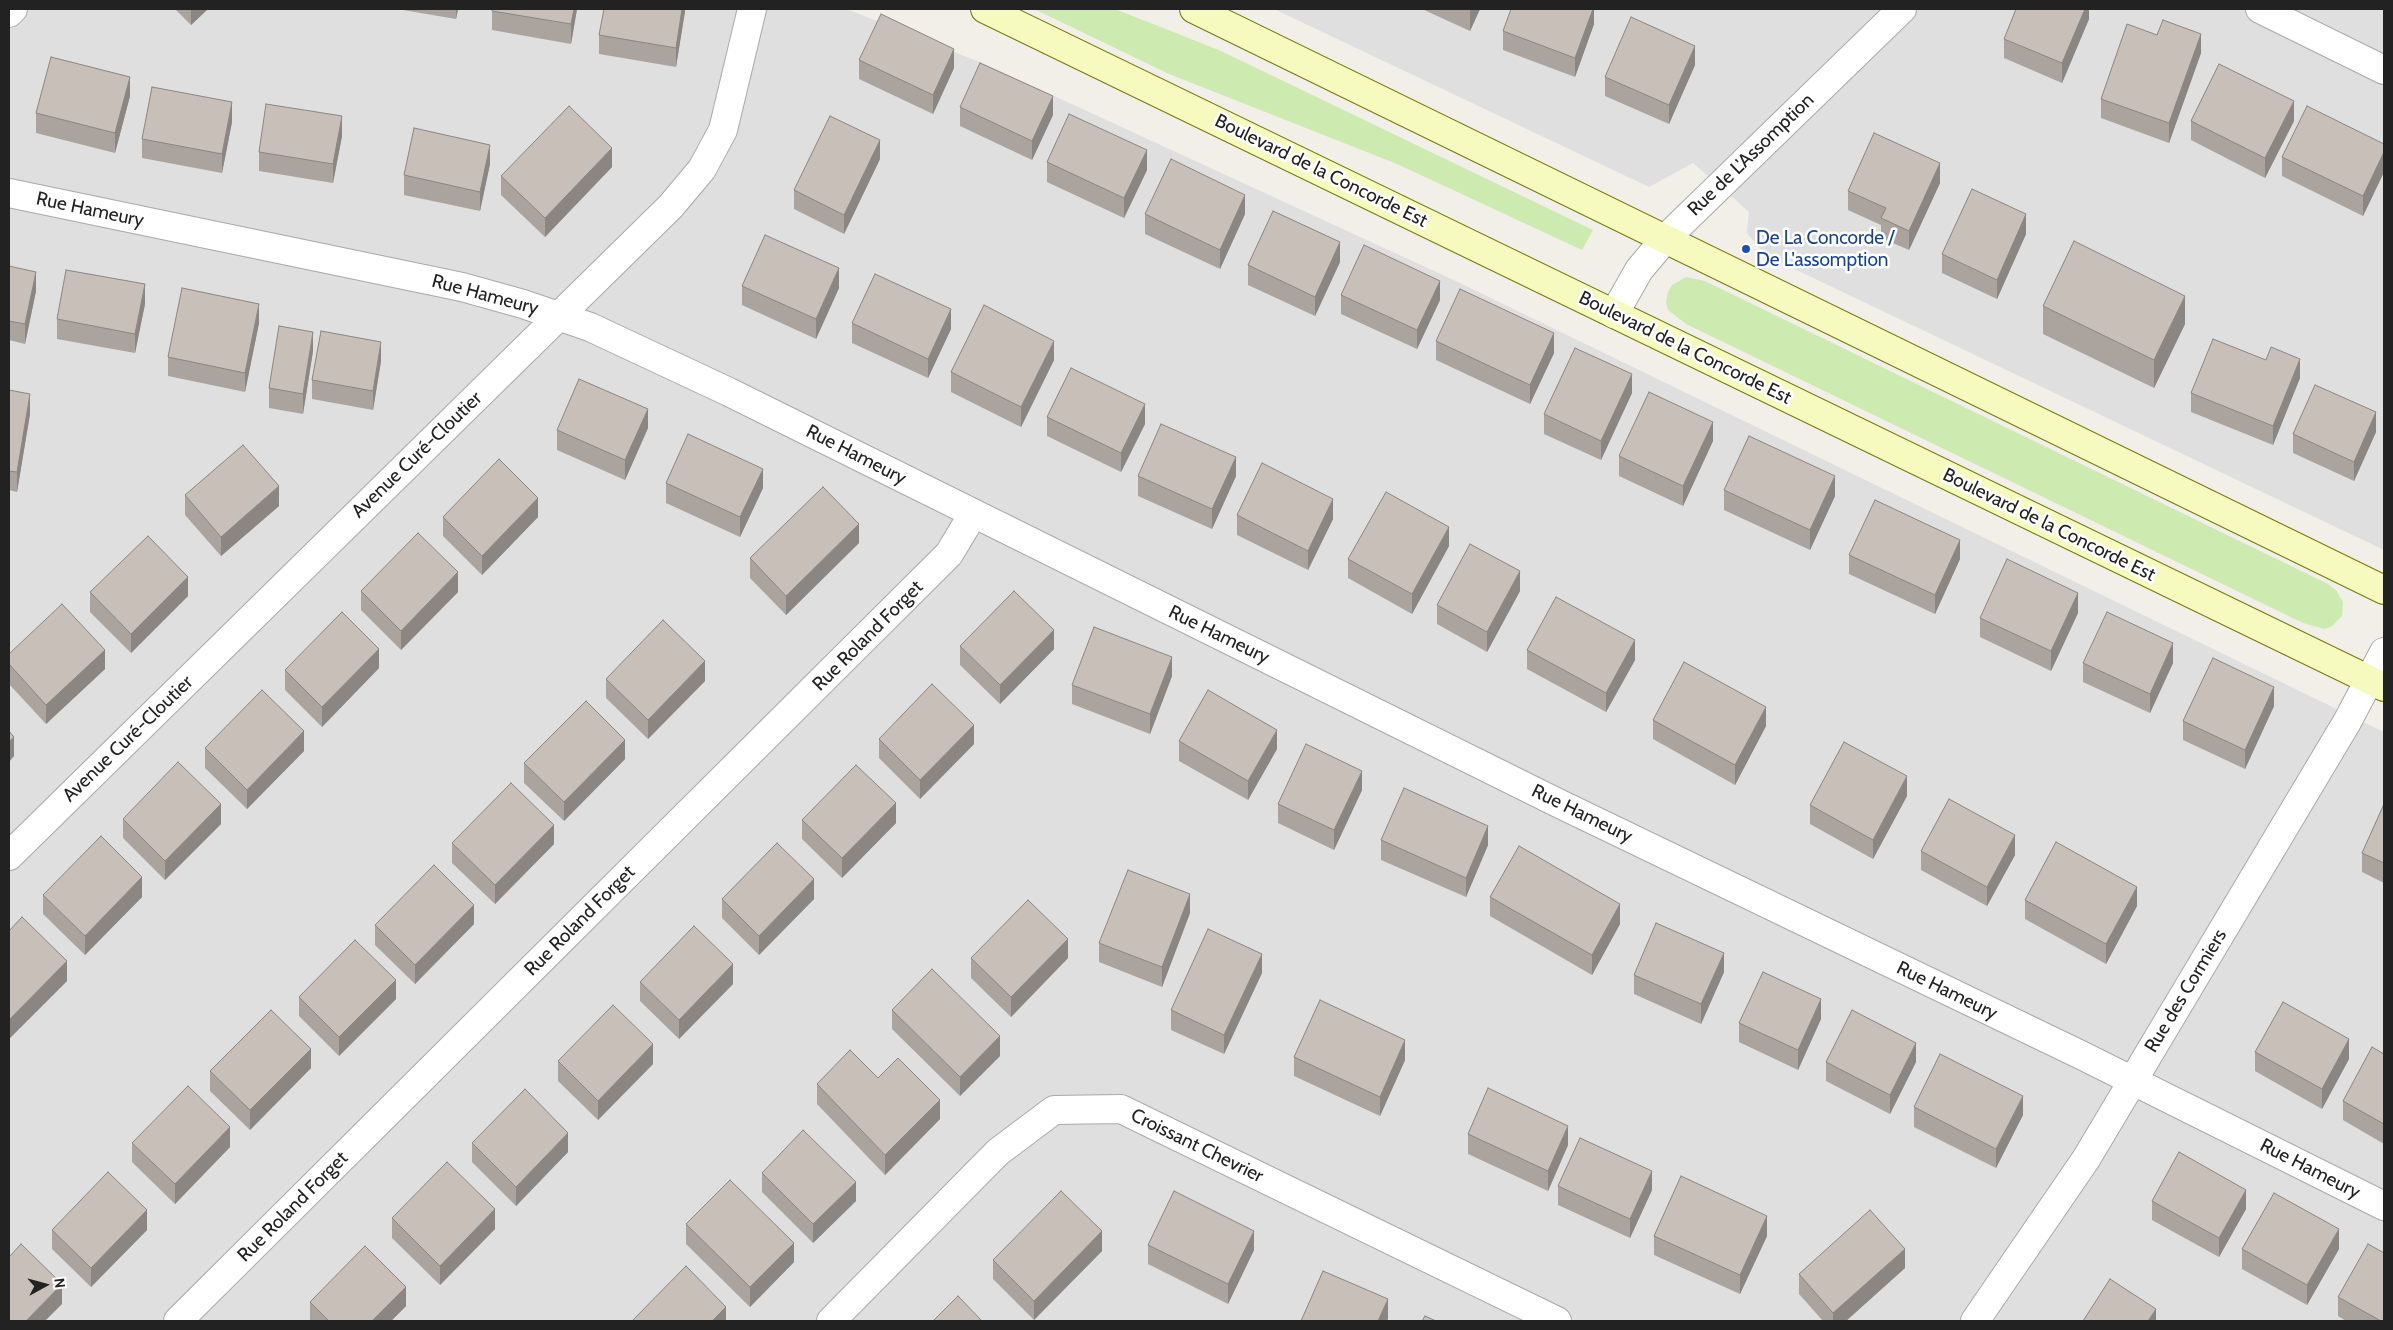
<!DOCTYPE html>
<html>
<head>
<meta charset="utf-8">
<style>
	body { margin:0 }
	#map { position:relative; width:2393px; height:1330px; overflow:hidden; background:#f2efe9; font-family:Cabin,sans-serif }
	canvas { display:block }
	.frame { position:absolute; inset:0; border:10px solid #222; pointer-events:none }
	.north { position:absolute; left:20px; top:1260px; width:50px; height:50px; -webkit-text-stroke:4px #fff; paint-order:stroke; rotate:83deg; font-size:14px; font-weight:700; line-height:20px; text-align:center; color:#222 }
	.north::after { content:''; display:block; margin:auto; width:18px; height:22px; background:#222; clip-path:polygon(50% 0,100% 100%,50% 72%,0 100%) }
</style>
</head>
<body>
<div id="map">
<canvas width="2393" height="1330"></canvas>
<div class="frame"></div>
<div class="north">N</div>
</div>
<script>
const context = document.querySelector('canvas').getContext('2d');
context.lineJoin = 'round';
function fill(path, color) {
  context.fillStyle = color;
  context.fill(path, 'evenodd');
}
function toPath(rows) {
  const path = new Path2D();
  for (const r of rows) {
    path.moveTo(r[0], r[1]);
    for (let i = 2; i < r.length; i += 2) path.lineTo(r[i], r[i + 1]);
  }
  return path;
}
function stroke(path, color, width, dash) {
  context.strokeStyle = color;
  context.lineWidth = width;
  context.lineCap = dash ? 'butt' : 'round';
  context.setLineDash(dash || []);
  context.stroke(path);
}
function label(font, color, halo, rows, align = 'center') {
  context.font = font + ' Cabin,sans-serif';
  context.lineWidth = 5;
  context.setLineDash([]);
  context.textBaseline = 'middle';
  context.strokeStyle = halo;
  context.fillStyle = color;
  for (const [text, x, y, turn = 0] of rows) {
    context.save();
    context.translate(x, y);
    context.rotate((+turn || 0) * Math.PI / 180);
    context.textAlign = isNaN(turn) ? turn : align;
    if (halo) context.strokeText(text, 0, 0);
    context.fillText(text, 0, 0);
    context.restore();
  }
}
fill(toPath([
	[9,9,847,9,987,65,1458,282,2384,732,2384,1321,9,1321],
	[1274,9,2384,9,2384,550,1765,255,1747,233,1749,212,1693,163,1649,187]
]), '#e0dfdf');
fill(toPath([
	[1034,9,1115,9,1171,31,1221,51,1593,230,1582,250,1397,164,1169,74],
	[1686,277,1705,281,2328,584,2336,590,2343,602,2342,616,2331,627,2324,629,2303,623,1686,324,1668,310,1666,302,1668,292,1672,285]
]), '#cdebb0');
const street = toPath([
	[2260,9,2384,70],
	[9,13,13,9],
	[9,193,462,287,523,304,590,327,729,392,1558,803,2081,1055,2384,1206],
	[1614,314,1639,270,1665,239,1902,9],
	[9,856,671,206,702,169,723,130,752,9],
	[178,1321,949,554,973,514],
	[831,1321,998,1152,1054,1110,1121,1109,1557,1321],
	[1975,1321,2086,1159,2347,722,2384,652]
]);
const secondary = toPath([
	[985,9,2384,687],
	[1194,9,2384,590]
]);
stroke(street, '#a9a9a9', 30);
stroke(secondary, '#707d05', 30);
stroke(street, '#fff', 28);
stroke(secondary, '#f7fabf', 28);
fill(toPath([
	[175,9,208,9,191,25],
	[397,9,458,9,456,19],
	[492,9,577,9,571,44,492,30],
	[685,9,676,67,599,54,599,35],
	[1422,9,1480,9,1470,31],
	[1594,9,1594,24,1575,77,1503,50,1503,31],
	[2089,9,2089,19,2062,83,2004,58,2004,39],
	[2157,35,2201,53,2169,143,2101,118,2101,99],
	[859,60,954,68,933,114,859,79],
	[1695,65,1669,124,1605,96,1605,77],
	[130,96,115,153,36,133,36,113],
	[960,107,1053,115,1032,160,960,126],
	[2191,121,2294,121,2265,178,2191,140],
	[232,122,222,173,142,158,142,139],
	[342,136,333,183,259,171,259,152],
	[2384,144,2384,172,2363,216,2282,176,2282,157],
	[880,159,844,234,794,209,794,190],
	[1047,162,1147,170,1124,218,1047,182],
	[490,164,480,211,404,195,404,175],
	[612,167,545,237,501,195,501,176],
	[1940,183,1909,250,1881,238,1881,225,1848,210,1848,191],
	[1145,214,1245,214,1220,269,1145,234],
	[2026,234,1997,299,1942,273,1942,254],
	[1340,262,1315,316,1248,285,1248,265],
	[9,266,36,291,25,344,9,340],
	[742,286,839,288,816,339,742,305],
	[1341,295,1440,300,1417,349,1341,314],
	[145,304,135,353,57,339,57,319],
	[2043,306,2185,324,2154,388,2043,334],
	[259,323,245,392,168,376,168,357],
	[852,323,951,329,928,378,852,343],
	[1436,341,1554,353,1530,404,1436,360],
	[313,351,303,414,269,408,269,388],
	[1054,360,1021,427,951,392,951,372],
	[381,361,373,410,312,399,312,380],
	[2300,378,2273,445,2191,412,2191,393],
	[9,390,30,414,17,492,9,490],
	[1632,393,1601,460,1544,434,1544,414],
	[1047,417,1145,424,1121,472,1047,436],
	[648,428,625,480,557,450,557,430],
	[2376,432,2354,481,2293,453,2293,434],
	[1713,441,1683,506,1619,476,1619,456],
	[1138,476,1236,476,1212,529,1138,496],
	[666,483,763,488,740,537,666,503],
	[1724,490,1835,496,1810,550,1724,510],
	[185,495,279,506,221,556,185,515],
	[1237,515,1333,519,1308,570,1237,535],
	[443,517,538,517,482,575,443,536],
	[859,543,786,615,750,578,750,558],
	[1449,546,1412,614,1348,578,1348,559],
	[1849,555,1960,559,1935,614,1849,574],
	[361,591,458,592,401,650,361,610],
	[1520,591,1487,652,1437,624,1437,605],
	[90,592,188,596,131,653,90,612],
	[2078,613,2051,671,1980,637,1980,618],
	[960,646,1054,649,1000,704,960,665],
	[1527,650,1635,660,1606,712,1527,669],
	[9,654,105,669,46,724,9,684],
	[2083,663,2173,663,2150,713,2083,682],
	[379,668,322,727,285,690,285,670],
	[1172,676,1150,734,1072,704,1072,685],
	[606,679,705,681,648,739,606,698],
	[2274,706,2245,769,2183,740,2183,721],
	[1653,720,1766,726,1735,785,1653,739],
	[879,739,974,744,920,799,879,758],
	[1179,741,1277,749,1248,800,1179,761],
	[205,748,304,751,247,809,205,768],
	[625,759,564,821,524,783,524,763],
	[1362,790,1334,850,1278,823,1278,804],
	[1907,796,1873,859,1810,824,1810,805],
	[2384,804,2384,883,2362,872,2362,853],
	[123,819,221,824,165,880,123,838],
	[802,820,896,823,842,878,802,839],
	[1381,840,1488,845,1466,897,1381,860],
	[452,843,554,844,495,904,452,863],
	[1921,851,2015,855,1987,906,1921,870],
	[43,895,142,897,85,955,43,914],
	[1490,897,1620,924,1592,975,1490,916],
	[722,899,814,899,759,955,722,918],
	[2025,900,2137,906,2106,964,2025,919],
	[1190,913,1162,987,1099,962,1099,943],
	[474,924,415,984,375,945,375,925],
	[9,931,67,981,10,1038,9,1037],
	[971,958,1068,958,1011,1017,971,978],
	[1724,972,1701,1024,1634,994,1634,975],
	[1262,973,1224,1054,1171,1030,1171,1010],
	[640,982,733,984,679,1039,640,1001],
	[299,997,396,999,339,1056,299,1016],
	[892,1010,1000,1056,960,1096,892,1029],
	[1821,1019,1798,1070,1739,1042,1739,1023],
	[2255,1052,2349,1059,2322,1109,2255,1071],
	[2384,1054,2384,1144,2343,1120,2343,1101],
	[1294,1057,1405,1060,1380,1116,1294,1076],
	[558,1061,653,1064,598,1120,558,1081],
	[1826,1062,1916,1062,1890,1114,1826,1081],
	[311,1068,250,1130,210,1091,210,1071],
	[878,1078,940,1119,885,1175,817,1104,817,1084],
	[1914,1107,2023,1115,1996,1168,1914,1127],
	[1468,1134,1568,1145,1548,1191,1468,1154],
	[132,1143,230,1147,175,1204,132,1162],
	[472,1143,568,1152,516,1206,472,1162],
	[762,1173,856,1201,813,1243,762,1192],
	[1558,1186,1652,1190,1630,1238,1558,1205],
	[2152,1201,2246,1209,2219,1257,2152,1220],
	[392,1218,495,1229,440,1285,392,1238],
	[686,1224,794,1262,750,1307,686,1244],
	[52,1230,147,1230,91,1287,52,1249],
	[1654,1236,1767,1236,1740,1294,1654,1255],
	[1148,1245,1254,1250,1228,1304,1148,1264],
	[2242,1249,2339,1249,2307,1305,2242,1269],
	[1102,1251,1034,1320,993,1279,993,1260],
	[1905,1268,1846,1321,1823,1321,1799,1294,1799,1274],
	[2338,1297,2384,1321,2346,1321,2338,1316],
	[310,1302,406,1306,391,1321,310,1321]
]), '#aba49e');
fill(toPath([
	[191,9,208,9,191,25],
	[456,9,458,9,456,19],
	[574,9,577,9,571,44,571,24],
	[682,9,685,9,685,12,676,67,676,48],
	[1471,9,1480,9,1470,31,1470,11],
	[1593,9,1594,9,1594,24,1575,77,1575,58],
	[2085,9,2089,9,2089,19,2062,83,2062,63],
	[2201,34,2201,53,2169,143,2169,123],
	[1695,46,1695,65,1669,124,1669,105],
	[954,49,954,68,933,114,933,95],
	[130,77,130,96,115,153,115,133],
	[1053,96,1053,115,1032,160,1032,141],
	[2294,101,2294,121,2265,178,2265,158],
	[232,102,232,122,222,173,222,154],
	[342,116,342,136,333,183,333,164],
	[880,140,880,159,844,234,844,215],
	[490,145,490,164,480,211,480,192],
	[612,148,612,167,545,237,545,218],
	[1147,150,1147,170,1124,218,1124,198],
	[2384,152,2384,172,2363,216,2363,196],
	[1940,163,1940,183,1909,250,1909,231],
	[1245,195,1245,214,1220,269,1220,250],
	[2026,214,2026,234,1997,299,1997,280],
	[1340,242,1340,262,1315,316,1315,297],
	[839,268,839,288,816,339,816,319],
	[36,272,36,291,25,344,25,324],
	[1440,281,1440,300,1417,349,1417,330],
	[145,284,145,304,135,353,135,334],
	[2185,296,2185,324,2154,388,2154,360],
	[259,304,259,323,245,392,245,373],
	[951,309,951,329,928,378,928,359],
	[313,332,313,351,303,414,303,394],
	[1554,333,1554,353,1530,404,1530,385],
	[1054,341,1054,360,1021,427,1021,407],
	[381,342,381,361,373,410,373,391],
	[2300,359,2300,378,2273,445,2273,426],
	[1632,374,1632,393,1601,460,1601,441],
	[30,394,30,414,17,492,17,472],
	[1145,404,1145,424,1121,472,1121,453],
	[648,409,648,428,625,480,625,460],
	[2376,412,2376,432,2354,481,2354,462],
	[1713,422,1713,441,1683,506,1683,486],
	[1236,457,1236,476,1212,529,1212,509],
	[763,469,763,488,740,537,740,517],
	[1835,476,1835,496,1810,550,1810,530],
	[279,486,279,506,221,556,221,537],
	[538,498,538,517,482,575,482,556],
	[1333,499,1333,519,1308,570,1308,551],
	[859,524,859,543,786,615,786,596],
	[1449,527,1449,546,1412,614,1412,594],
	[1960,540,1960,559,1935,614,1935,595],
	[1520,571,1520,591,1487,652,1487,632],
	[458,572,458,592,401,650,401,631],
	[188,577,188,596,131,653,131,634],
	[2078,593,2078,613,2051,671,2051,651],
	[1054,630,1054,649,1000,704,1000,685],
	[1635,640,1635,660,1606,712,1606,693],
	[2173,643,2173,663,2150,713,2150,694],
	[379,649,379,668,322,727,322,707],
	[105,650,105,669,46,724,46,705],
	[1172,657,1172,676,1150,734,1150,714],
	[705,661,705,681,648,739,648,720],
	[2274,687,2274,706,2245,769,2245,750],
	[1766,707,1766,726,1735,785,1735,765],
	[974,725,974,744,920,799,920,780],
	[1277,730,1277,749,1248,800,1248,781],
	[304,731,304,751,247,809,247,790],
	[14,737,14,756,9,762,9,742],
	[625,740,625,759,564,821,564,802],
	[1362,771,1362,790,1334,850,1334,830],
	[1907,776,1907,796,1873,859,1873,840],
	[896,803,896,823,842,878,842,858],
	[221,804,221,824,165,880,165,861],
	[554,825,554,844,495,904,495,885],
	[1488,826,1488,845,1466,897,1466,878],
	[2015,835,2015,855,1987,906,1987,887],
	[142,877,142,897,85,955,85,936],
	[814,879,814,899,759,955,759,936],
	[2137,887,2137,906,2106,964,2106,944],
	[1190,894,1190,913,1162,987,1162,967],
	[1620,904,1620,924,1592,975,1592,955],
	[474,905,474,924,415,984,415,965],
	[1068,939,1068,958,1011,1017,1011,997],
	[1724,953,1724,972,1701,1024,1701,1004],
	[1262,954,1262,973,1224,1054,1224,1035],
	[67,961,67,981,10,1038,10,1019],
	[733,964,733,984,679,1039,679,1020],
	[396,980,396,999,339,1056,339,1037],
	[1821,999,1821,1019,1798,1070,1798,1050],
	[1000,1036,1000,1056,960,1096,960,1077],
	[2349,1039,2349,1059,2322,1109,2322,1089],
	[1405,1040,1405,1060,1380,1116,1380,1097],
	[1916,1043,1916,1062,1890,1114,1890,1095],
	[653,1044,653,1064,598,1120,598,1101],
	[311,1049,311,1068,250,1130,250,1110],
	[2023,1096,2023,1115,1996,1168,1996,1149],
	[940,1100,940,1119,885,1175,885,1155],
	[1568,1126,1568,1145,1548,1191,1548,1171],
	[230,1127,230,1147,175,1204,175,1184],
	[568,1133,568,1152,516,1206,516,1187],
	[1652,1171,1652,1190,1630,1238,1630,1219],
	[856,1182,856,1201,813,1243,813,1224],
	[2246,1190,2246,1209,2219,1257,2219,1238],
	[495,1209,495,1229,440,1285,440,1266],
	[147,1210,147,1230,91,1287,91,1268],
	[1767,1216,1767,1236,1740,1294,1740,1275],
	[2339,1229,2339,1249,2307,1305,2307,1285],
	[1102,1231,1102,1251,1034,1320,1034,1301],
	[1254,1231,1254,1250,1228,1304,1228,1284],
	[794,1243,794,1262,750,1307,750,1287],
	[1905,1249,1905,1268,1846,1321,1833,1321,1833,1313],
	[62,1284,62,1304,45,1321,26,1321],
	[406,1287,406,1306,391,1321,372,1321],
	[1388,1299,1388,1319,1387,1321,1378,1321],
	[726,1307,726,1321,712,1321],
	[2156,1309,2156,1321,2148,1321]
]), '#8b8681');
const building = toPath([
	[492,9,574,9,571,24,492,11,492,9],
	[604,9,682,9,676,48,599,35,604,9],
	[1511,9,1593,9,1575,58,1503,31,1511,9],
	[2016,9,2085,9,2062,63,2004,39,2016,9],
	[881,14,954,49,933,95,859,60,881,14],
	[1631,17,1695,46,1669,105,1605,77,1631,17],
	[2163,20,2201,34,2169,123,2101,99,2127,24,2157,35,2163,20],
	[51,57,130,77,115,133,36,113,51,57],
	[980,63,1053,96,1032,141,960,107,980,63],
	[2219,64,2294,101,2265,158,2191,121,2219,64],
	[152,87,232,102,222,154,142,139,152,87],
	[266,104,342,116,333,164,259,152,266,104],
	[569,106,612,148,545,218,501,176,569,106],
	[2307,106,2384,144,2384,152,2363,196,2282,157,2307,106],
	[1069,114,1147,150,1124,198,1047,162,1069,114],
	[830,116,880,140,844,215,794,190,830,116],
	[414,128,490,145,480,192,404,175,414,128],
	[1874,133,1940,163,1909,231,1881,218,1886,208,1848,191,1874,133],
	[1171,159,1245,195,1220,250,1145,214,1171,159],
	[1972,189,2026,214,1997,280,1942,254,1972,189],
	[1273,211,1340,242,1315,297,1248,265,1273,211],
	[765,235,839,268,816,319,742,286,765,235],
	[2074,241,2185,296,2154,360,2043,306,2074,241],
	[1364,245,1440,281,1417,330,1341,295,1364,245],
	[9,266,36,272,25,324,9,321,9,266],
	[66,270,145,284,135,334,57,319,66,270],
	[875,274,951,309,928,359,852,323,875,274],
	[182,288,259,304,245,373,168,357,182,288],
	[1460,289,1554,333,1530,385,1436,341,1460,289],
	[984,305,1054,341,1021,407,951,372,984,305],
	[279,326,313,332,303,394,269,388,279,326],
	[321,331,381,342,373,391,312,380,321,331],
	[2213,339,2266,360,2271,347,2300,359,2273,426,2191,393,2213,339],
	[1575,348,1632,374,1601,441,1544,414,1575,348],
	[1071,368,1145,404,1121,453,1047,417,1071,368],
	[579,379,648,409,625,460,557,430,579,379],
	[2315,385,2376,412,2354,462,2293,434,2315,385],
	[9,390,30,394,17,472,9,471,9,390],
	[1649,392,1713,422,1683,486,1619,456,1649,392],
	[1161,424,1236,457,1212,509,1138,476,1161,424],
	[688,434,763,469,740,517,666,483,688,434],
	[1749,436,1835,476,1810,530,1724,490,1749,436],
	[243,445,279,486,221,537,185,495,243,445],
	[499,459,538,498,482,556,443,517,499,459],
	[1262,463,1333,499,1308,551,1237,515,1262,463],
	[823,487,859,524,786,596,750,558,823,487],
	[1386,492,1449,527,1412,594,1348,559,1386,492],
	[1875,500,1960,540,1935,595,1849,555,1875,500],
	[418,533,458,572,401,631,361,591,418,533],
	[148,536,188,577,131,634,90,592,148,536],
	[1470,544,1520,571,1487,632,1437,605,1470,544],
	[2007,559,2078,593,2051,651,1980,618,2007,559],
	[1014,591,1054,630,1000,685,960,646,1014,591],
	[1556,597,1635,640,1606,693,1527,650,1556,597],
	[62,604,105,650,46,705,9,664,9,654,62,604],
	[342,612,379,649,322,707,285,670,342,612],
	[2107,612,2173,643,2150,694,2083,663,2107,612],
	[663,620,705,661,648,720,606,679,663,620],
	[1094,627,1172,657,1150,714,1072,685,1094,627],
	[2213,658,2274,687,2245,750,2183,721,2213,658],
	[1684,662,1766,707,1735,765,1653,720,1684,662],
	[932,684,974,725,920,780,879,739,932,684],
	[262,690,304,731,247,790,205,748,262,690],
	[1208,690,1277,730,1248,781,1179,741,1208,690],
	[586,701,625,740,564,802,524,763,586,701],
	[9,731,14,737,9,742,9,731],
	[1844,742,1907,776,1873,840,1810,805,1844,742],
	[1306,744,1362,771,1334,830,1278,804,1306,744],
	[178,762,221,804,165,861,123,819,178,762],
	[856,765,896,803,842,858,802,820,856,765],
	[511,783,554,825,495,885,452,843,511,783],
	[1404,788,1488,826,1466,878,1381,840,1404,788],
	[1949,799,2015,835,1987,887,1921,851,1949,799],
	[2384,804,2384,863,2362,853,2384,804],
	[101,836,142,877,85,936,43,895,101,836],
	[2056,842,2137,887,2106,944,2025,900,2056,842],
	[777,843,814,879,759,936,722,899,777,843],
	[1519,846,1620,904,1592,955,1490,897,1519,846],
	[434,865,474,905,415,965,375,925,434,865],
	[1128,870,1190,894,1162,967,1099,943,1128,870],
	[1028,900,1068,939,1011,997,971,958,1028,900],
	[22,917,67,961,10,1019,9,1018,9,931,22,917],
	[1656,923,1724,953,1701,1004,1634,975,1656,923],
	[694,926,733,964,679,1020,640,982,694,926],
	[1208,929,1262,954,1224,1035,1171,1010,1208,929],
	[355,940,396,980,339,1037,299,997,355,940],
	[932,969,1000,1036,960,1077,892,1010,932,969],
	[1763,972,1821,999,1798,1050,1739,1023,1763,972],
	[1320,1000,1405,1040,1380,1097,1294,1057,1320,1000],
	[2283,1002,2349,1039,2322,1089,2255,1052,2283,1002],
	[613,1005,653,1044,598,1101,558,1061,613,1005],
	[271,1010,311,1049,250,1110,210,1071,271,1010],
	[1852,1010,1916,1043,1890,1095,1826,1062,1852,1010],
	[2372,1047,2384,1054,2384,1124,2343,1101,2372,1047],
	[850,1050,878,1078,898,1058,940,1100,885,1155,817,1084,850,1050],
	[1940,1054,2023,1096,1996,1149,1914,1107,1940,1054],
	[188,1086,230,1127,175,1184,132,1143,188,1086],
	[1488,1088,1568,1126,1548,1171,1468,1134,1488,1088],
	[525,1089,568,1133,516,1187,472,1143,525,1089],
	[803,1130,856,1182,813,1224,762,1173,803,1130],
	[1580,1138,1652,1171,1630,1219,1558,1186,1580,1138],
	[2179,1152,2246,1190,2219,1238,2152,1201,2179,1152],
	[447,1162,495,1209,440,1266,392,1218,447,1162],
	[108,1172,147,1210,91,1268,52,1230,108,1172],
	[1681,1176,1767,1216,1740,1275,1654,1236,1681,1176],
	[730,1180,794,1243,750,1287,686,1224,730,1180],
	[1061,1191,1102,1231,1034,1301,993,1260,1061,1191],
	[1174,1191,1254,1231,1228,1284,1148,1245,1174,1191],
	[2274,1193,2339,1229,2307,1285,2242,1249,2274,1193],
	[1870,1210,1905,1249,1833,1313,1799,1274,1870,1210],
	[21,1244,62,1284,26,1321,9,1321,9,1257,21,1244],
	[2368,1244,2384,1253,2384,1321,2381,1321,2338,1297,2368,1244],
	[365,1246,406,1287,372,1321,329,1321,310,1302,365,1246],
	[686,1266,726,1307,712,1321,632,1321,686,1266],
	[1323,1271,1388,1299,1378,1321,1301,1321,1323,1271],
	[2110,1279,2156,1309,2148,1321,2083,1321,2110,1279],
	[958,1296,982,1321,933,1321,958,1296],
	[1425,1316,1436,1321,1422,1321,1425,1316]
]);
fill(building, '#c7bfb8');
stroke(building, '#8b8681', 1);
for (const [x, y, r, color] of [
	[1746,249,5,"#1a4fb4"]
]) {
  const dot = new Path2D();
  dot.arc(x, y, r, 0, 2 * Math.PI);
  context.fillStyle = color;
  context.fill(dot);
  stroke(dot, '#fff', 2);
}
label('19px', '#222', '#fff', [
	["Rue de L'Assomption",1751,155,-44],
	["Boulevard de la Concorde Est",1321,171,26],
	["Rue Hameury",90,210,12],
	["Rue Hameury",485,295,15],
	["Boulevard de la Concorde Est",1685,348,26],
	["Avenue Curé-Cloutier",417,455,-44],
	["Rue Hameury",856,455,27],
	["Boulevard de la Concorde Est",2049,525,26],
	["Rue Hameury",1219,635,26],
	["Rue Roland Forget",868,636,-45],
	["Avenue Curé-Cloutier",128,739,-44],
	["Rue Hameury",1582,814,26],
	["Rue Roland Forget",580,921,-45],
	["Rue Hameury",1947,991,26],
	["Rue des Cormiers",2186,991,-59],
	["Croissant Chevrier",1197,1146,26],
	["Rue Hameury",2310,1169,27],
	["Rue Roland Forget",293,1207,-45]
]);
label('19px', '#164399', '#fff', [
	["De La Concorde /",1756,238],
	["De L'assomption",1756,260]
], 'left');
</script>
</body>
</html>
